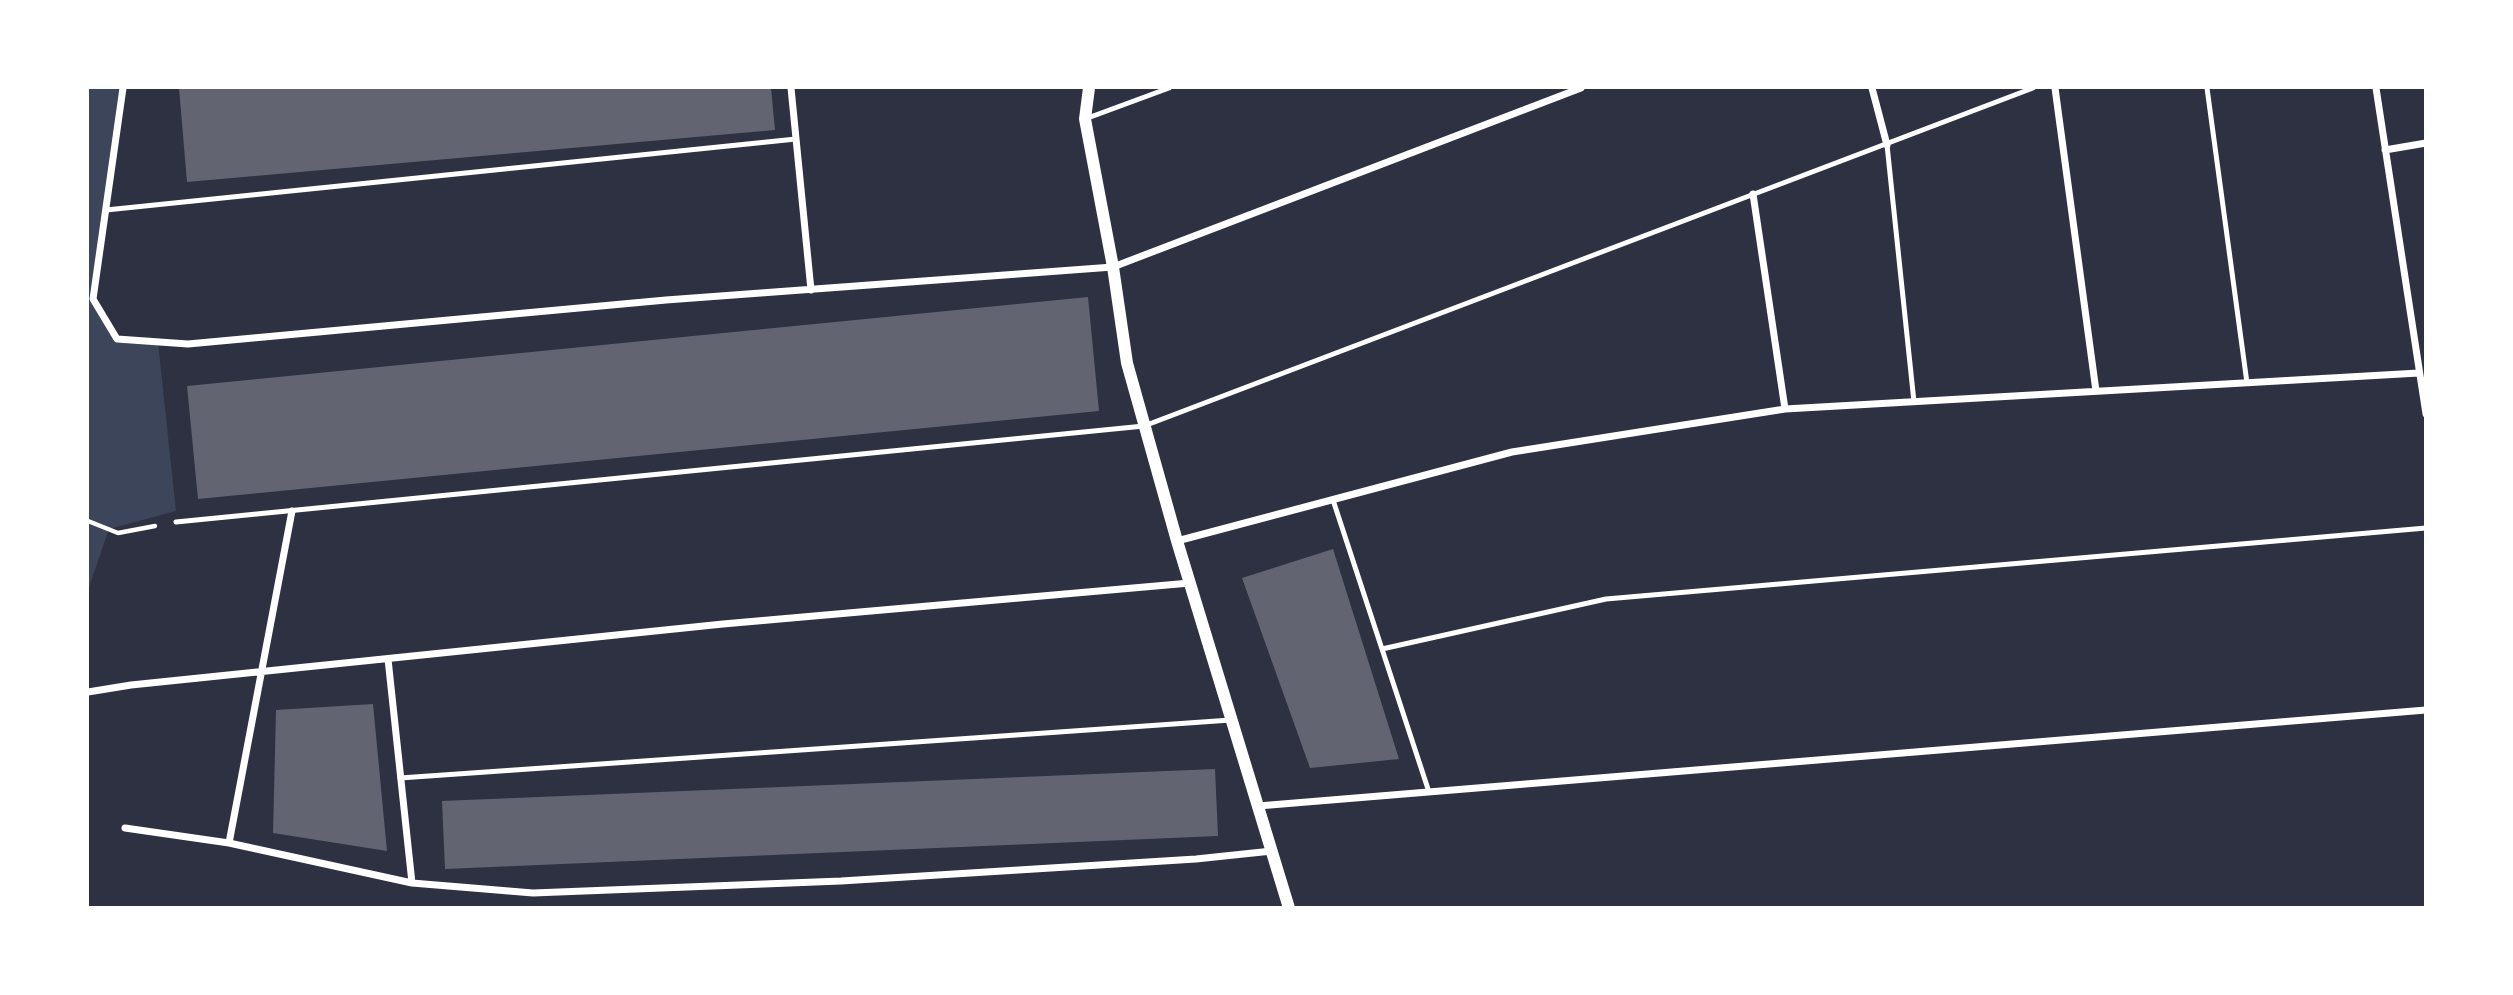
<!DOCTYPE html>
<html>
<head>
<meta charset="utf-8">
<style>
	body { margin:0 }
	#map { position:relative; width:2513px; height:995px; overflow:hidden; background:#2d3142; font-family:Figtree,sans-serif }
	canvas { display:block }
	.frame { position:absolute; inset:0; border:89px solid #fff; pointer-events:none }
</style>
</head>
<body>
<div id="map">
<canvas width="2513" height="995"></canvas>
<div class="frame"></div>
</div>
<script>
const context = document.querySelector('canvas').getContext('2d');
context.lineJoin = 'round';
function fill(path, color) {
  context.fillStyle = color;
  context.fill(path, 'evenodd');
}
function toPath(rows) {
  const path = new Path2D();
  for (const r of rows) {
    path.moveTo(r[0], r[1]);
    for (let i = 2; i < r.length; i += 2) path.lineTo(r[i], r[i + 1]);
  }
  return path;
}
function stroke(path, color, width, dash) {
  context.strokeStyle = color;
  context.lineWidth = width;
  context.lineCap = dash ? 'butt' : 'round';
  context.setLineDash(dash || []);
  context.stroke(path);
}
fill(toPath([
	[88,88,123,88,93,299,118,339,158,342,176,511,109,529,88,590]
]), '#3c4559');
fill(toPath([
	[179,88,771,88,775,130,187,182],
	[1088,297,1099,411,198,499,187,386],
	[1333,549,1399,759,1310,768,1242,578],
	[373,704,387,851,273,833,276,710],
	[1215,769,1218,836,445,869,442,801]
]), '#626471');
stroke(toPath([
	[88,521,118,533,155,526]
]), '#fff', 4.5);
stroke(toPath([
	[2207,88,2247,383],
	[1085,119,1169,88],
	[1887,145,1914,402],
	[106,210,796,139],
	[1333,500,1429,792],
	[176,522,1144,426,2033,88],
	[1382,649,1606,599,2426,528],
	[400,778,1231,720]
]), '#fff', 5);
stroke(toPath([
	[123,88,93,299,117,339,188,344,666,300,1113,267,1581,88],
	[791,88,811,290],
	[1872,88,1887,145],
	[2055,88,2096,391],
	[2376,88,2426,414],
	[2385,150,2426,143],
	[1753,194,1785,409],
	[1177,541,1512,452,1785,409,2419,373],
	[388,659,412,883],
	[88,692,131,685,723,624,1190,583],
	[1258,806,2426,710],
	[125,828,229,843,412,883,533,893,841,881,1196,859,1272,851],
	[229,843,292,511]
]), '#fff', 7);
stroke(toPath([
	[1089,88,1085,119,1113,267,1127,363,1177,541,1289,908]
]), '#fff', 12);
</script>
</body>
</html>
